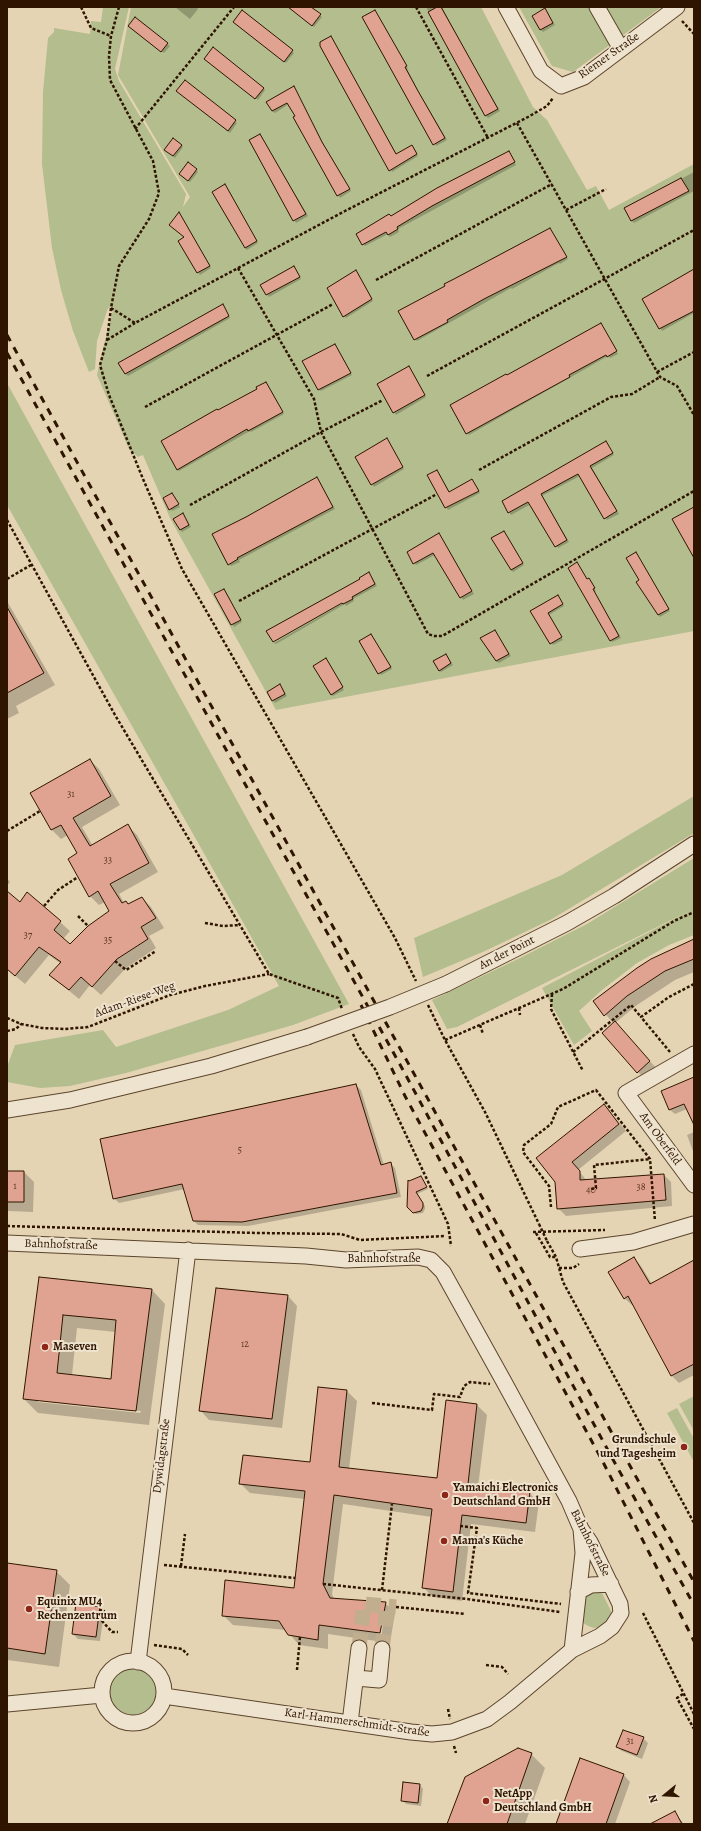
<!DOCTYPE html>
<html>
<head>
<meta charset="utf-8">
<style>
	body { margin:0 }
	#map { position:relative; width:701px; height:1831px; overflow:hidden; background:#e5d4b3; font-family:Alegreya,serif }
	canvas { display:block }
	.frame { position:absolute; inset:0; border:8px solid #2f1500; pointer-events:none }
	.north { position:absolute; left:645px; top:1775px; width:40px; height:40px; -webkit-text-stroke:3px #eee3ce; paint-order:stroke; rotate:252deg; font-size:11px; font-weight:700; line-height:16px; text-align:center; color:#2f1500 }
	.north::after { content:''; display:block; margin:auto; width:14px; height:18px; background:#2f1500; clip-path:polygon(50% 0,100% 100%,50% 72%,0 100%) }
</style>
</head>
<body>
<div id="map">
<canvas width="701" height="1831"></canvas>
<div class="frame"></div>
<div class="north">N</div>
</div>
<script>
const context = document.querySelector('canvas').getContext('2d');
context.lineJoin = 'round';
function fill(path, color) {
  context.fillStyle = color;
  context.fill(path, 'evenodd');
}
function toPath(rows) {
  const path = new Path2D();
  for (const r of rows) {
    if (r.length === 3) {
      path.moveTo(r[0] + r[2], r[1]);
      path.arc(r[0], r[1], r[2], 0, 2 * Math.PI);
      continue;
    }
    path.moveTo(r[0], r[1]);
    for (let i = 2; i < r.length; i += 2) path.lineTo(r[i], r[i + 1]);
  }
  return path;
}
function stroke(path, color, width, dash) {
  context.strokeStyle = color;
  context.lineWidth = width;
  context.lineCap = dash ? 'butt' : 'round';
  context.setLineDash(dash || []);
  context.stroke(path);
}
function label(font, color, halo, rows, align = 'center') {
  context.font = font + ' Alegreya,serif';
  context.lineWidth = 4;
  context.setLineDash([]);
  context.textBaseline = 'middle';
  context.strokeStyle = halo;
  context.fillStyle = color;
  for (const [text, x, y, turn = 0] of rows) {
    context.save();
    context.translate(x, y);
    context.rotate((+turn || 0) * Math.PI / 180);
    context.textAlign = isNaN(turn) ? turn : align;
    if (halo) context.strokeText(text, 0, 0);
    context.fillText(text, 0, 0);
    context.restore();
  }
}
fill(toPath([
	[103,7,129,7,115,69,119,81,186,194,183,207,190,197,118,75,131,7,481,7,533,107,547,120,587,190,596,186,609,210,694,164,694,631,276,710,170,518,143,455,138,457,129,449,97,375,101,356,114,307,108,308,97,341,95,369,89,372,73,331,61,290,52,248,42,164,43,92,48,38,54,32,54,28,90,34,91,21,101,22],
	[519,7,659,7,660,8,573,72,552,66],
	[7,384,7,383,349,1004,293,1025,126,1073,70,1086,40,1088,7,1082,7,1067,15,1045,103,1030,116,1047,228,1010,279,986,7,505],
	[694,796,694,833,552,919,485,951,423,977,414,938,562,875],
	[694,858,694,935,669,945,637,963,602,990,579,1011,592,1031,574,1045,542,988,693,909,457,1027,447,1029,432,1000,518,959,587,924],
	[694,1396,694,1431,679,1404],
	[677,1408,694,1439,694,1462,667,1413],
	[601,1591,614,1617,604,1626,594,1628,588,1626,583,1623,585,1598,590,1594],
	[132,1692,24]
]), '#b3bd8e');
fill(toPath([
	[175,7,197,7,198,9,190,19],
	[289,7,310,7,322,17,314,27],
	[426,7,442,7,473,65,500,111,488,118,486,116],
	[545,9,555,25,543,32,541,30],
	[376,13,408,69,407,69,420,94,447,140,436,146],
	[135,19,170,46,164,53,131,28],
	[236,23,292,51,294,53,286,63],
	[332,39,397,155,414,148,418,156,392,172],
	[208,61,263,88,265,90,258,100],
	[185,81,237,123,230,133,180,93],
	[294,87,324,145,351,191,340,198,294,118,296,117,289,104,275,113,272,111],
	[260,135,308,216,296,223,250,141],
	[181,145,183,147,175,158,168,152],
	[511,155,516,165,398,229,399,232,390,237,388,234,365,246,363,244,391,217],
	[196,170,198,172,190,182,182,176],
	[694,172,694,191,634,223,632,221,625,209],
	[227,188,258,243,247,250,245,248],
	[179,213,211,268,200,275,180,241,185,238],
	[550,230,568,259,560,264,559,263,512,289,511,288,417,341,415,339],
	[294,267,301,279,269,297,261,285],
	[694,272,694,313,662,331,643,300],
	[358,274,373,301,346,318,344,316],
	[223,306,230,318,128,376,126,374,120,363],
	[601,324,618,354,610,358,608,356,469,435,467,433,452,406],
	[336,347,352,375,321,391,319,389],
	[411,370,426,397,396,415,394,412],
	[266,383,284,414,251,432,250,431,179,471,177,469,219,411,259,389],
	[387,439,404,469,374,487,356,457],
	[608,445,614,455,592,468,619,514,607,520,580,476,542,496,569,542,558,548,531,504,511,515,509,512,503,502],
	[439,473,450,493,472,480,480,493,448,510,429,476],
	[318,481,335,509,239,560,240,562,231,566,229,564,247,518],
	[172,494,180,507,172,511,170,509],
	[184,516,191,527,182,532,174,519],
	[505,534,524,565,513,572,511,570],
	[440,536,474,594,463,600,435,555,416,565,408,553],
	[636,553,670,611,660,617,640,581],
	[371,576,377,586,353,599,354,601,346,606,345,604,276,644,274,643,347,601],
	[587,580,591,582,596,591,594,592,621,638,612,642],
	[225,592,242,622,234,627,232,624],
	[558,596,564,606,549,615,563,640,553,645,531,611],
	[7,601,55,685,16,706,19,713,7,719],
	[495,631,511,656,499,663,496,661],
	[371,635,392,669,381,675,361,641],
	[446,655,453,665,441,672,439,670],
	[328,662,344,690,333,696,331,694],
	[282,688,287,696,275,703,268,692],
	[90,760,99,769,120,805,82,827,93,846,128,826,137,835,158,872,119,894,124,903,129,905,142,898,151,907,164,928,149,936,156,948,126,968,101,995,90,985,79,999,50,975,61,964,49,955,25,984,7,969,7,892,20,903,60,922,70,931,63,939,70,945,110,911,105,902,99,905,90,896,78,854,68,835,61,839,52,830,31,794],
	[7,878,10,882,7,886],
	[694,940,694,972,675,980,637,1005,615,1023,658,1070,647,1081,638,1072,614,1024,594,1001,615,984,651,960],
	[694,1078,694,1123,687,1109,675,1114,670,1110,663,1091],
	[356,1085,361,1090,384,1165,390,1163,395,1168,401,1197,248,1226,198,1225,194,1221,185,1189,119,1203,114,1198],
	[604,1105,626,1131,578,1170,587,1181,664,1175,671,1182,672,1206,566,1216,558,1208,556,1181],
	[694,1132,694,1154,687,1135],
	[7,1172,24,1172,34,1182,33,1212,8,1211,7,1216],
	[421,1177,428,1189,417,1194,425,1206,425,1209,423,1213,416,1214,408,1207],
	[634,1258,641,1266,652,1284,694,1261,694,1375,679,1383,672,1376,634,1304,632,1305,624,1298],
	[39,1278,152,1290,165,1304,149,1425,38,1413,24,1399],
	[77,1328,116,1332,112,1380,72,1375],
	[38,1400,141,1411,140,1413,38,1402],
	[288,1296,297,1306,282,1428,209,1420,200,1410],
	[319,1388,347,1391,357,1401,349,1469,438,1479,447,1401,477,1405,487,1415,478,1487,529,1493,539,1502,535,1532,471,1524,462,1601,433,1597,424,1588,432,1517,343,1504,332,1594,334,1599,385,1603,395,1613,390,1643,328,1634,328,1649,299,1645,286,1630,233,1625,223,1615,295,1589,305,1499,250,1493,240,1483,311,1463],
	[383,1610,385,1610,381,1639,379,1638],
	[7,1564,56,1571,70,1585,59,1667,7,1660],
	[99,1608,104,1612,100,1641,78,1639,73,1634],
	[643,1738,648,1743,642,1759,622,1751,617,1747],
	[531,1754,545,1768,525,1824,448,1824],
	[623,1774,630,1782,615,1824,557,1824],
	[420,1785,423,1789,421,1806,406,1804,402,1800],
	[674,1812,684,1824,652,1824]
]), '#0003');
const building = toPath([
	[288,7,311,7,321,14,312,26,288,7],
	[437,7,441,7,498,109,485,116,428,12,437,7],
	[545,8,553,23,540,30,532,16,545,8],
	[242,10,293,50,284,62,233,22,242,10],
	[375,10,407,66,405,67,418,91,445,138,433,145,362,17,375,10],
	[135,17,168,43,161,52,128,26,135,17],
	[331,36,396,154,412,145,417,154,389,171,320,46,320,42,331,36],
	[213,47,264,88,255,99,204,59,213,47],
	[185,80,236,120,228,131,176,91,185,80],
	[294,86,322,142,350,189,337,196,293,117,295,116,287,103,272,111,266,102,294,86],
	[260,134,306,214,293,221,249,140,260,134],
	[173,138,182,145,173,156,164,150,173,138],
	[509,151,515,162,432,206,397,227,398,229,388,235,386,232,362,245,356,234,389,214,391,216,437,188,509,151],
	[188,162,197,169,188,181,179,174,188,162],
	[681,178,689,191,631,221,624,208,681,178],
	[225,184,257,241,245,248,212,192,225,184],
	[179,212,210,266,197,273,178,241,184,237,169,225,179,212],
	[550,228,567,257,484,299,447,320,448,322,414,340,398,311,445,286,444,284,454,279,550,228],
	[294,266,300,277,266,295,260,285,294,266],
	[694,269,694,311,659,329,642,299,694,269],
	[356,270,372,299,343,317,327,288,356,270],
	[223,304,229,316,125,374,118,363,223,304],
	[601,323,617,351,607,357,606,355,569,375,570,377,466,434,450,405,506,374,507,375,601,323],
	[335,344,351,373,318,390,302,361,335,344],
	[409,366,425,395,393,413,377,384,409,366],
	[266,382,283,412,248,431,247,429,177,470,161,441,217,409,218,410,257,389,256,387,266,382],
	[387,438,403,467,371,485,355,457,387,438],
	[606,441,613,453,590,466,617,511,604,519,578,474,541,494,567,540,555,547,528,502,508,513,502,501,606,441],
	[437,470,449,492,472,479,479,491,445,508,427,475,437,470],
	[317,477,333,507,237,558,238,559,228,565,212,534,246,517,317,477],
	[172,493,179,504,169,510,163,498,172,493],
	[694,507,694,558,672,519,694,507],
	[183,513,189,525,180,530,173,519,183,513],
	[504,531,523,563,511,570,491,538,504,531],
	[439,533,472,591,460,598,433,553,413,564,407,552,439,533],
	[636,552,669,609,658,615,636,582,639,580,626,558,636,552],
	[577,562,587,579,589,578,595,588,593,589,619,636,610,641,568,568,577,562],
	[369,572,375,584,352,597,353,599,343,604,342,603,273,642,266,631,360,579,359,578,369,572],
	[224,589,241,620,231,625,214,594,224,589],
	[558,595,563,604,548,613,562,637,550,644,530,611,558,595],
	[7,607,44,673,7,693,7,607],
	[495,630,509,654,496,661,480,638,495,630],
	[371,634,391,667,378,674,359,641,371,634],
	[446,654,451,663,439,671,433,661,446,654],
	[326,658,343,687,331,695,313,666,326,658],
	[280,684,285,694,272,701,267,692,280,684],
	[90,759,111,796,73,818,90,846,128,824,149,863,110,884,122,903,126,901,128,904,142,897,156,918,141,927,148,939,117,959,92,987,81,977,69,990,49,975,61,962,39,947,15,976,7,969,7,891,20,902,27,892,61,921,54,930,70,944,88,926,109,911,98,891,89,897,68,859,77,853,61,825,51,830,30,793,90,759],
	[694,939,694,959,665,971,627,996,604,1016,593,1001,637,968,651,959,694,939],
	[615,1021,650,1061,637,1073,602,1033,615,1021],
	[694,1077,694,1125,684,1104,669,1110,661,1091,694,1077],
	[356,1084,381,1165,391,1162,397,1193,242,1222,193,1221,182,1184,113,1199,100,1139,356,1084],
	[604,1104,619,1124,572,1162,580,1171,580,1180,664,1174,666,1200,557,1209,555,1182,536,1158,604,1104],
	[7,1171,24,1171,24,1202,7,1202,7,1171],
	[421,1176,427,1187,416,1192,423,1203,423,1207,421,1211,413,1213,407,1207,408,1180,409,1181,421,1176],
	[634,1257,650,1284,694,1260,694,1364,671,1376,628,1296,624,1299,608,1272,634,1257],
	[39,1277,152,1289,136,1411,23,1399,39,1277],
	[63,1315,116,1320,111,1379,57,1373,63,1315],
	[216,1288,288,1295,272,1419,199,1411,216,1288],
	[318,1387,347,1390,339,1467,437,1478,446,1400,477,1404,468,1484,530,1492,526,1523,462,1515,453,1592,422,1588,432,1509,334,1495,323,1584,330,1598,386,1602,380,1633,319,1625,318,1640,288,1635,279,1621,222,1616,225,1580,294,1588,305,1491,239,1484,243,1455,310,1462,318,1387],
	[7,1563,57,1570,45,1654,7,1648,7,1563],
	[76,1603,100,1607,96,1637,72,1634,76,1603],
	[623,1730,644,1737,637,1755,616,1747,623,1730],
	[518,1748,532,1753,507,1824,447,1824,465,1777,518,1748],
	[580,1758,624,1774,606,1824,556,1824,580,1758],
	[403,1782,420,1784,418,1803,401,1801,403,1782],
	[675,1811,682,1824,650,1824,675,1811]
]);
fill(building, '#e1a391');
stroke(building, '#2f1500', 1);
stroke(toPath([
	[359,1648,364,1604,396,1607],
	[382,1649,387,1606]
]), '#c1ae8f', 15, [15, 8]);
const minor = toPath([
	[506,7,541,71,561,86,584,77,677,7],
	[597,7,621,49],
	[446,984,567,923,614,896,694,844],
	[694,1054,626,1093,694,1185],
	[7,1110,70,1100,211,1066,307,1037],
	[7,1243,306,1256,346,1260,418,1257,431,1260,443,1272,503,1380,569,1501,581,1529,590,1542,620,1604,621,1613,612,1627,600,1636,572,1650,510,1702,487,1719,452,1732,432,1734,411,1732,164,1696],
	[580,1249,633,1242,694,1224],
	[578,1592,591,1585,611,1584],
	[572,1650,583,1553,581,1529],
	[133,1692,31],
	[138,1662,188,1250],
	[356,1678,379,1680,382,1649],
	[7,1704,102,1695],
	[350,1723,359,1648]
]);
stroke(minor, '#5c452d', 17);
stroke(toPath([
	[81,7,91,28,111,36],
	[119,7,111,36,109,56,110,80,153,161,159,193,149,219,119,266,111,308,107,340,100,365,109,395,143,479,182,569,395,938,416,981],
	[416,7,488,138],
	[682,21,694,34],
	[517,123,660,377,677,386,694,415],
	[135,129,234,7],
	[566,210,606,189],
	[238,268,314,399,321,432,428,634,434,636,442,636,694,491],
	[376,280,552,184],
	[111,308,135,323,345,211,528,117,547,106,553,98],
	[107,340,135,323],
	[657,372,694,352],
	[427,376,694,230],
	[145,407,333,304],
	[479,470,611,397,632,394,660,377],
	[190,505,321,432,383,400],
	[7,520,115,715,269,974,338,998,342,1009],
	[7,579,31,565],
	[239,601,437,494],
	[7,831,40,811],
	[44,906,58,890,78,877],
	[78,916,88,926],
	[205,923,223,926,240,925],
	[115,961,126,970,156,951],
	[552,994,551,1009,583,1071],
	[428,1005,445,1040,485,1112,539,1224],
	[519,1008,520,1015],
	[7,1018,21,1024,42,1028,65,1029,88,1027,170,995,205,986,269,974],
	[480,1025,483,1034],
	[7,1031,16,1029,21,1024],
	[353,1034,359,1047,375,1069,448,1224,451,1246],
	[445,1040,563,989,674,921,694,912],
	[573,1052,631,1005,641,1017],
	[670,1052,641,1017,669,997,694,984],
	[591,1189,596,1188,594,1165,650,1159],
	[551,1207,549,1186,523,1152,524,1145,551,1124,558,1107,596,1090,650,1159,655,1221],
	[7,1226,258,1233,341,1234,360,1240,445,1236],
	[533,1232,605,1230],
	[536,1233,550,1257,556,1257],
	[547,1241,556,1257,563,1282,694,1523],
	[559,1268,573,1268,579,1264],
	[372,1403,432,1410,434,1394,460,1397,464,1386,470,1382,490,1384],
	[460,1526,477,1528,468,1593,561,1604],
	[164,1565,295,1578],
	[181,1566,185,1534],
	[323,1584,467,1599,560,1612],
	[382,1590,392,1504],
	[396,1607,465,1614],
	[99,1610,104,1611,102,1621,112,1632,118,1632],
	[643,1613,694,1714],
	[154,1645,182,1649,188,1655],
	[486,1665,502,1667,508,1674],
	[297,1670,300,1637],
	[683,1694,677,1698,694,1729],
	[448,1709,450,1719],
	[454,1746,456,1753]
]), '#2f1500', 2.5, [3, 2]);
stroke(minor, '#eee3ce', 15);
stroke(toPath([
	[7,335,694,1582],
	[7,353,403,1070,611,1456,694,1605],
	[361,1005,405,1096,603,1462,694,1641]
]), '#2f1500', 3, [7, 7]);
const minorBridge = toPath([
	[307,1037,390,1007,446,984]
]);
stroke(minorBridge, '#5c452d', 17, []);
stroke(toPath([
	[539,1224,547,1241]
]), '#2f1500', 2.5, [3, 2]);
stroke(minorBridge, '#eee3ce', 15);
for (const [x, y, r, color] of [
	[45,1347,4,"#8f2418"],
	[684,1447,4,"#8f2418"],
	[445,1495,4,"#8f2418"],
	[444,1541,4,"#8f2418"],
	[29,1609,4,"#8f2418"],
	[486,1801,4,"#8f2418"]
]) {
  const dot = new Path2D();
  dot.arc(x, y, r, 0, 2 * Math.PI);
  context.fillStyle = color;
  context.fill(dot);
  stroke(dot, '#eee3ce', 1.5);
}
label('10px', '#5c3824', null, [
	["31",71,795],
	["33",108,861],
	["37",28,936],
	["35",108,941],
	["5",240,1151],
	["1",15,1187],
	["38",641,1188],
	["40",591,1191],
	["12",245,1345],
	["31",630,1742]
]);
label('12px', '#2f1500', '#eee3ce', [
	["Riemer Straße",609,56,-35],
	["An der Point",507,953,-27],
	["Adam-Riese-Weg",135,1000,-20],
	["Am Oberfeld",660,1139,54],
	["Bahnhofstraße",61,1245,2],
	["Bahnhofstraße",384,1259],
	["Dywidagstraße",162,1456,-83],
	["Bahnhofstraße",590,1543,63],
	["Karl-Hammerschmidt-Straße",357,1723,8]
]);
label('bold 12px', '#2f1500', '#eee3ce', [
	["Maseven",53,1347],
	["Grundschule",676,1440,"right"],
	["und Tagesheim",676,1454,"right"],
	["Yamaichi Electronics",453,1488],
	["Deutschland GmbH",453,1502],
	["Mama's Küche",452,1541],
	["Equinix MU4",37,1602],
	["Rechenzentrum",37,1616],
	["NetApp",494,1794],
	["Deutschland GmbH",494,1808]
], 'left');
</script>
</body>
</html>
